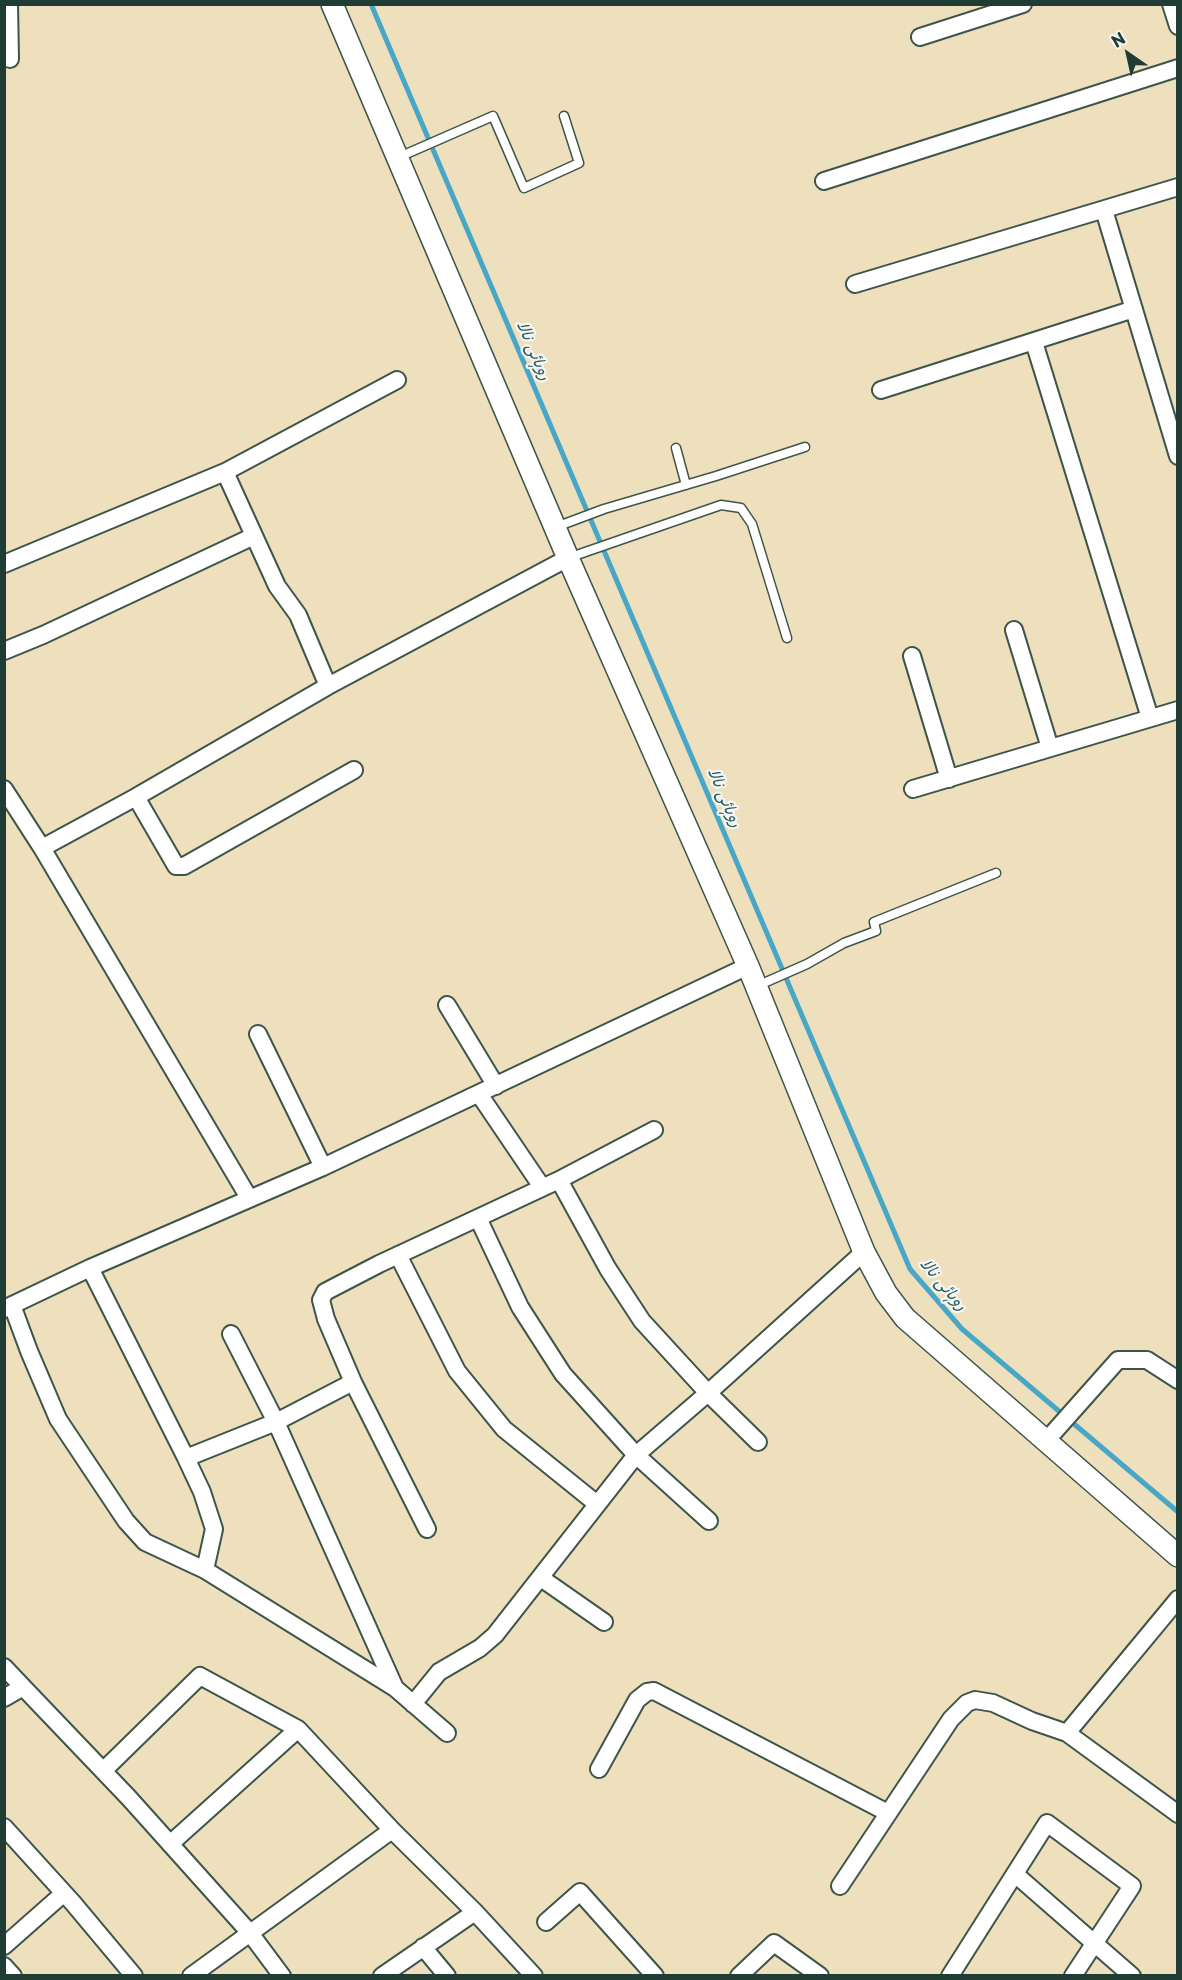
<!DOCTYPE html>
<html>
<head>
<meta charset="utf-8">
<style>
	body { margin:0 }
	#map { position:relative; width:1182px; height:1980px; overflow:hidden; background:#eedfbd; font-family:"Playpen Sans",sans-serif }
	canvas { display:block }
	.frame { position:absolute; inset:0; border:6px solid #1f3d34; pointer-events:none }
	.north { position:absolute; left:1098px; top:24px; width:60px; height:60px; -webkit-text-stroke:4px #f6f6f2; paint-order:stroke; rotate:326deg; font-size:16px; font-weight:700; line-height:24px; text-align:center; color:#1f3d34 }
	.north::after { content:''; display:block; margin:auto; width:21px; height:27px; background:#1f3d34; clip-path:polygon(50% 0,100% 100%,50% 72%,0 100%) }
</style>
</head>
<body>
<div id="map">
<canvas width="1182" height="1980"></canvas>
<div class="frame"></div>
<div class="north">N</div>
</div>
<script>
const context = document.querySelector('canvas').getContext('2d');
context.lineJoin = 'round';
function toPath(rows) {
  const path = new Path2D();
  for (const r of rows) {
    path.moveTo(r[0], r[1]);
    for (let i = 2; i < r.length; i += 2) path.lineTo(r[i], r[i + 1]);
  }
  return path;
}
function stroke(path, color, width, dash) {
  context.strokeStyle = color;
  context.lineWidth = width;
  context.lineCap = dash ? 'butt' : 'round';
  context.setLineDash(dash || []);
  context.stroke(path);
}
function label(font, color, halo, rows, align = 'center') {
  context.font = font + ' "Playpen Sans","Playpen Sans Arabic",sans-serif';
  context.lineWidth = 4.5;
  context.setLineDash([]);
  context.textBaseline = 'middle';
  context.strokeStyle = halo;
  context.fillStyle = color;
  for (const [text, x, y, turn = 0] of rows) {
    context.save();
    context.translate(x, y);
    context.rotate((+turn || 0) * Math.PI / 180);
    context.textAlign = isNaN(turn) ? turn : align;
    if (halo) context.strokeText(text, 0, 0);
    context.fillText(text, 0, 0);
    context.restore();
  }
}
stroke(toPath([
	[371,4,910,1269,962,1329,1178,1512]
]), '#48a7c7', 5);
const service = toPath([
	[398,159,406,154,493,116,524,188,579,163,564,116],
	[676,448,686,485],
	[556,527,604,509,716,476,805,447],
	[568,558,721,505,741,508,752,524,787,638],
	[757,986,807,964,844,943,876,931,874,922,996,873]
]);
const minor = toPath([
	[9,4,10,59],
	[1171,4,1178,26],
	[920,37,1023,4],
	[824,181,1178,68],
	[1104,210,1178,456],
	[855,284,1178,187],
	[1034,342,1150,718],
	[881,390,1134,309],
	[225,472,277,586,298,615,328,686],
	[4,564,225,472,397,380],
	[1014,630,1050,748],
	[4,651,43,635,254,536],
	[912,656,949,779],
	[4,789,42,848,249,1198],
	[913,789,1178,710],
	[136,797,176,866,184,866,354,770],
	[42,848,136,797,328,686,568,558],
	[447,1005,496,1086],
	[258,1034,323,1167],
	[479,1094,542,1187],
	[559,1180,608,1269,642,1321,708,1393,864,1252],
	[478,1218,520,1307,563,1374,636,1455,709,1521],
	[398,1255,457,1371,504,1429,597,1504],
	[90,1268,186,1458,276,1422,395,1688,447,1733],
	[12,1305,29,1351,58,1419,126,1521,145,1542,205,1570,395,1688],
	[4,1309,90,1268,323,1167,748,966],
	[231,1334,276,1422,353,1382,427,1529],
	[353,1382,326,1319,321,1300,325,1292,379,1264,559,1180,654,1130],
	[1046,1441,1118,1360,1147,1360,1178,1380],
	[186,1458,202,1492,214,1529,205,1570],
	[541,1578,604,1622],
	[4,1667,23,1687],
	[4,1698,23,1687,129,1798,250,1933,282,1976],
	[413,1704,439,1672,480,1648,495,1635,636,1455,708,1393,758,1442],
	[298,1729,392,1830],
	[1067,1733,1178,1599],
	[599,1769,637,1700,647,1692,654,1691,888,1813],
	[103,1771,200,1676,298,1729,170,1844],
	[4,1827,73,1903,134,1976],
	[1015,1874,1132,1976],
	[840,1886,951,1719,967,1703,975,1700,993,1703,1032,1721,1067,1733,1178,1814],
	[546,1922,580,1892,655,1976],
	[4,1946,64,1893],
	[423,1947,447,1976],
	[4,1966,13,1976],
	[191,1976,392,1830,475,1912],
	[382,1976,475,1912,534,1976],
	[739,1976,774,1943,820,1976],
	[950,1976,1047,1823,1132,1886,1073,1976]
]);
const tertiary = toPath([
	[332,4,568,558,748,966,864,1252,886,1293,905,1318,1178,1556]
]);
stroke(service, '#3e5549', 11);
stroke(minor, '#3e5549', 20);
stroke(tertiary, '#3e5549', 24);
stroke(service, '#fff', 8);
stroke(minor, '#fff', 16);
stroke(tertiary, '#fff', 21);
label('italic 16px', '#2b5d60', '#f6f6f2', [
	["روہائی نالا",533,351,67],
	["روہائی نالا",724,798,67],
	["روہائی نالا",943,1285,50]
]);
</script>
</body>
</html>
